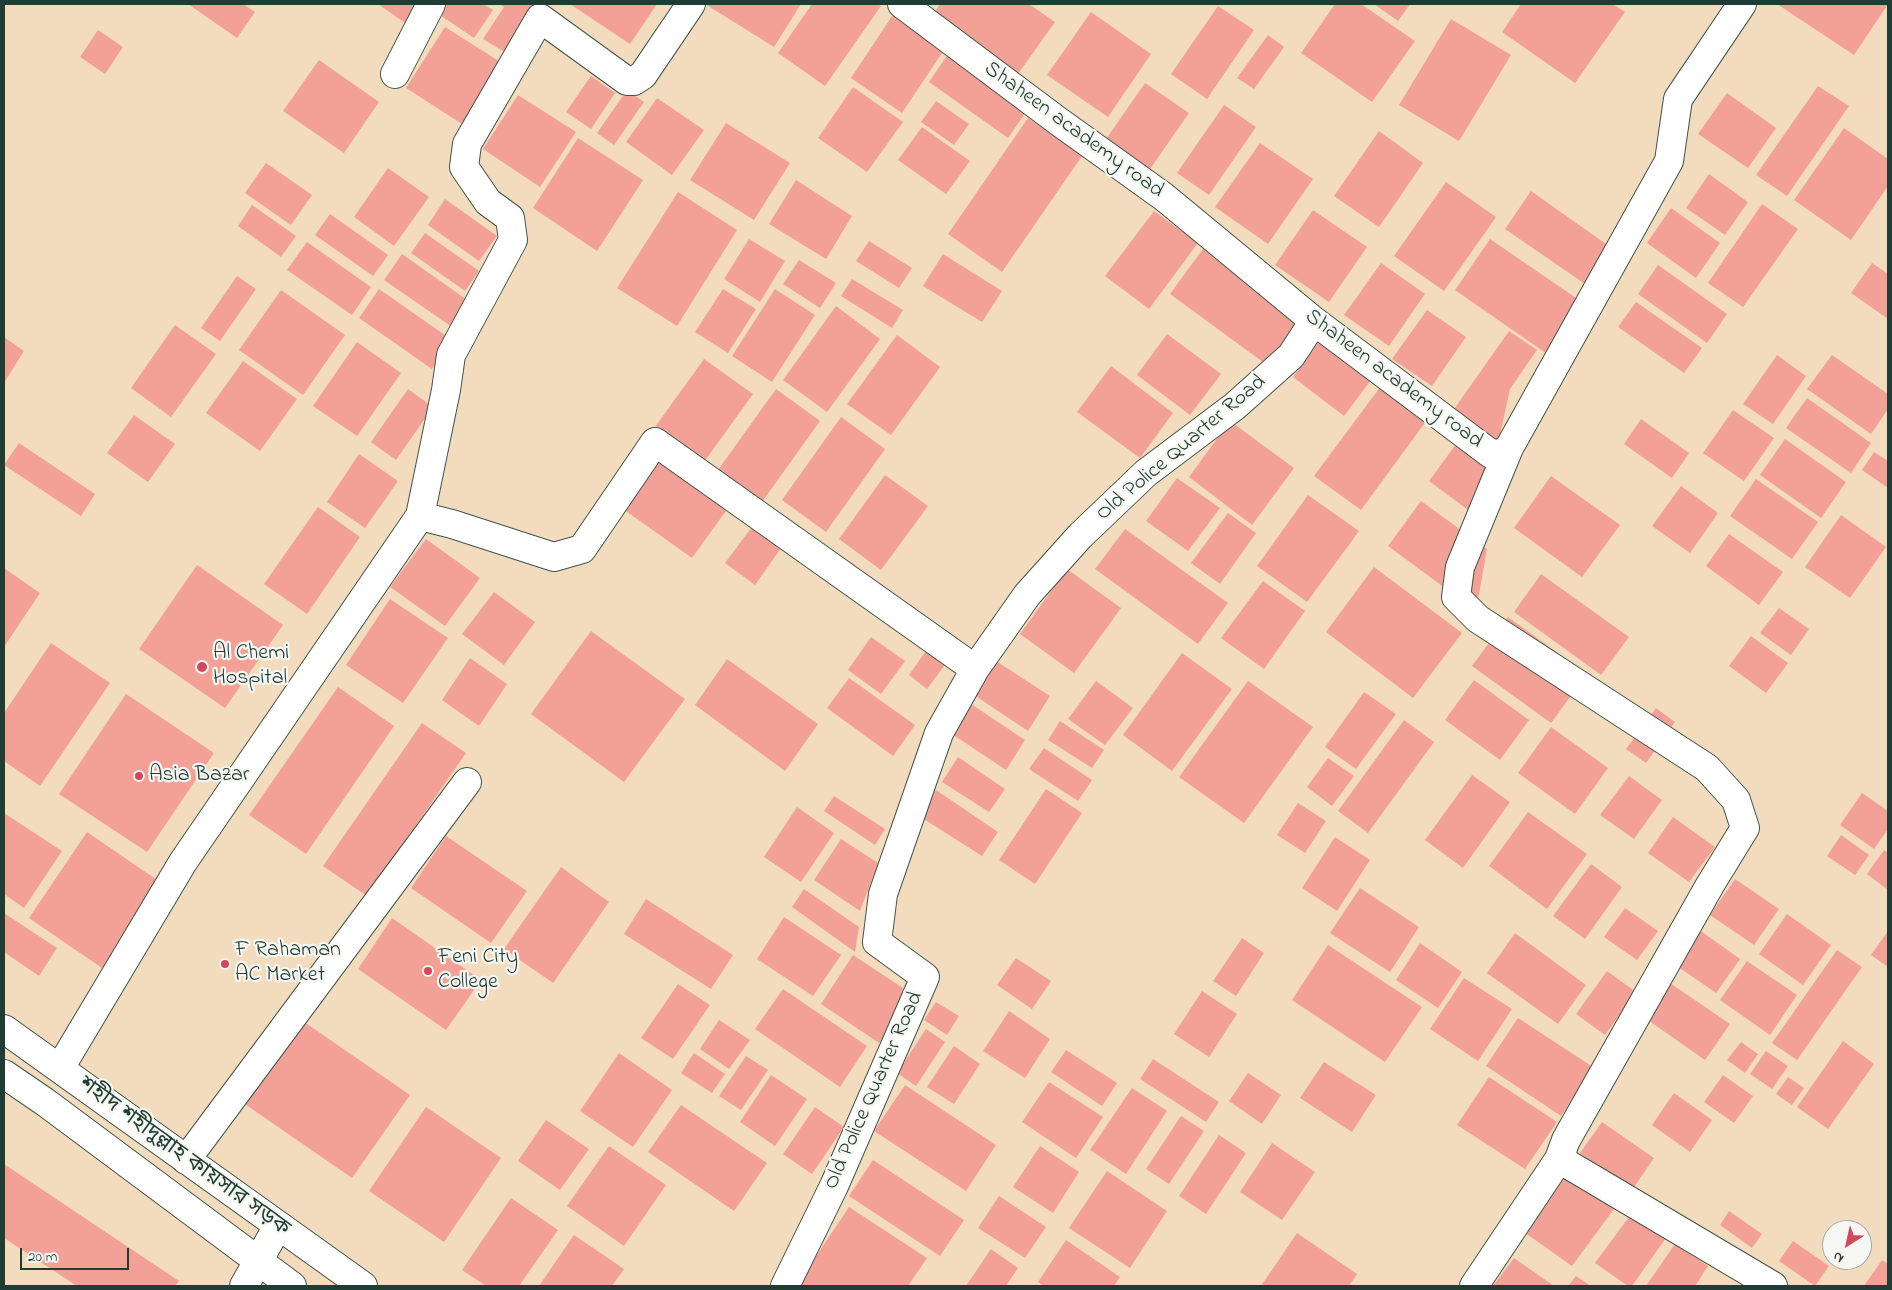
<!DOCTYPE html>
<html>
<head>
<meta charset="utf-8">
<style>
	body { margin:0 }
	#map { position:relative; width:1892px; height:1290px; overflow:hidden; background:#f3dbbe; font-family:"Indie Flower",sans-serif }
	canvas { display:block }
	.frame { position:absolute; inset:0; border:5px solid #1f3d34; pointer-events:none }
	.north { position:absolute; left:1822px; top:1220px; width:50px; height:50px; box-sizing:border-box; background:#f6f6f2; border:1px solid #a0aca6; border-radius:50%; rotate:215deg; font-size:14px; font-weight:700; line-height:20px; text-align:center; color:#1f3d34 }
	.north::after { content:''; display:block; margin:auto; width:18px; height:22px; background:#d1495b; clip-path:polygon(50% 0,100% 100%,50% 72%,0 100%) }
	.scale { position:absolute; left:20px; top:1248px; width:109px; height:22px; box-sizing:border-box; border:2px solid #1f3d34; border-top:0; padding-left:6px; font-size:15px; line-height:18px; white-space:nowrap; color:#1f3d34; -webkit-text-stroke:4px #f6f6f2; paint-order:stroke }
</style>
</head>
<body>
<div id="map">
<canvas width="1892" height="1290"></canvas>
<div class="frame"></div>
<div class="north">N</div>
<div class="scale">20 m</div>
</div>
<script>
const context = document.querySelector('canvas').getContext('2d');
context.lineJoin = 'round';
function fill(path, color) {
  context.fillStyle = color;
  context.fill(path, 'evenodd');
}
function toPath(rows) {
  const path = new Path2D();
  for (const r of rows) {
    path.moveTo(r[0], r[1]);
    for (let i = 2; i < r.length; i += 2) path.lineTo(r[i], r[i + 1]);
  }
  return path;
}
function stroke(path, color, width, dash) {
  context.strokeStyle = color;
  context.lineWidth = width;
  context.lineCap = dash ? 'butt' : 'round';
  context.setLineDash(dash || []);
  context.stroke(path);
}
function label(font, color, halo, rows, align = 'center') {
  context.font = font + ' "Indie Flower","Noto Sans Bengali",sans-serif';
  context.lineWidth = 4.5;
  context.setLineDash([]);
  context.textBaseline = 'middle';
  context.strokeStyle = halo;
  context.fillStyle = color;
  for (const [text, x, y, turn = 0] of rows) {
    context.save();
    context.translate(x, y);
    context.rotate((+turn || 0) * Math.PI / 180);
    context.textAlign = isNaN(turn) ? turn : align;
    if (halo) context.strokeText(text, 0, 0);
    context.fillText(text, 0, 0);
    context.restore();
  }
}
fill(toPath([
	[188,4,243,4,255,12,237,38],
	[378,4,422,4,408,25],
	[447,4,483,4,493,10,474,38,440,15],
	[499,4,541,4,508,54,483,39,504,7],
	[570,4,657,4,630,44],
	[705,4,801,4,774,47],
	[812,4,877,4,881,6,825,86,778,53],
	[940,4,1029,4,1055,22,1018,74,933,15],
	[1335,4,1361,4,1415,41,1372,102,1301,53],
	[1374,4,1410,4,1398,21],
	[1521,4,1613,4,1625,12,1575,83,1502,32],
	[1777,4,1888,4,1854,55],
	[1218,6,1254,30,1207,99,1171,74],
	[896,10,948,44,902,113,851,78],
	[1091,12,1151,54,1108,117,1047,75],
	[1451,19,1511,55,1459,141,1399,105],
	[445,27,502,63,462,124,406,88],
	[98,30,123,47,105,74,80,57],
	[1268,35,1284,47,1254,89,1237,78],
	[950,51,1030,106,1008,138,929,82],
	[319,60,379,102,344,153,283,111],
	[591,76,615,93,591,129,566,112],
	[1145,83,1189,113,1148,172,1104,142],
	[1818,86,1849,106,1787,196,1756,175],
	[853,87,903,122,867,172,818,138],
	[627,90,644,102,614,145,597,133],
	[1727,93,1776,128,1748,168,1698,134],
	[518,95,576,132,540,187,483,149],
	[657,98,704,130,672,175,626,142],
	[936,101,969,124,954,145,921,122],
	[1224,105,1256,127,1209,195,1177,173],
	[1028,118,1082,156,1002,272,948,234],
	[726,123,790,163,754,220,690,180],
	[922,127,970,161,946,194,898,160],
	[1844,128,1888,159,1888,186,1851,240,1794,200],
	[1379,131,1423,163,1379,227,1334,196],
	[578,138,643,180,597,251,533,208],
	[1260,143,1313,179,1268,244,1215,207],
	[266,163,312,195,291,225,245,193],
	[388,168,429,197,394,246,354,217],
	[1709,174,1748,202,1725,235,1686,208],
	[796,180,852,216,826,259,769,224],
	[1446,182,1496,217,1444,291,1394,256],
	[1531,191,1613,249,1588,286,1505,229],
	[678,192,737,230,677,326,617,288],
	[445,199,497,236,479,261,428,225],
	[1762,204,1798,229,1743,307,1708,283],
	[252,205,296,236,281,257,238,226],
	[1671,208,1720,243,1696,278,1647,243],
	[1313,210,1367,247,1329,302,1275,265],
	[1154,211,1198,243,1149,309,1105,276],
	[330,214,388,255,373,276,315,235],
	[425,233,479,271,465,291,411,253],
	[749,239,785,261,760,302,724,279],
	[1490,239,1582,302,1547,354,1455,290],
	[869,241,912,268,899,288,856,261],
	[307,242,371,287,352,315,287,270],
	[1205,246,1302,317,1267,365,1170,294],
	[402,254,470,302,452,327,384,280],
	[943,254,1002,291,982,322,923,286],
	[799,260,836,283,820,308,783,284],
	[1381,263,1425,294,1389,346,1344,315],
	[1872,263,1888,274,1888,319,1851,293],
	[1658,265,1727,314,1707,343,1638,294],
	[237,276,256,289,220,341,201,328],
	[852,279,903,310,892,328,841,296],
	[379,289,452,340,432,369,359,318],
	[723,289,756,309,728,353,695,332],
	[775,289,815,315,772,382,732,356],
	[281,290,345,335,303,395,239,350],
	[1636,302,1702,348,1684,373,1618,327],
	[836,306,880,339,827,412,783,380],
	[1427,310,1466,337,1432,386,1392,359],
	[175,325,216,354,171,417,131,388],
	[1509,331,1537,350,1510,389,1498,444,1452,412],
	[1167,334,1221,374,1190,415,1137,375],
	[897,335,940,367,891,435,847,404],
	[4,337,24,351,4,383],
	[1322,337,1374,376,1344,416,1293,377],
	[357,342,401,373,357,436,313,406],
	[1777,355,1806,376,1773,424,1743,404],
	[1832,355,1888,394,1888,409,1871,434,1807,389],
	[704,359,753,394,704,462,655,427],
	[243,361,297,399,260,451,206,413],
	[1111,366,1173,413,1140,458,1077,412],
	[1381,386,1427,420,1361,510,1314,476],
	[408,389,433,407,396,460,371,442],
	[776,389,820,421,762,502,718,470],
	[1807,398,1871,443,1851,473,1786,428],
	[1733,410,1774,438,1744,481,1703,453],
	[134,415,175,444,148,482,107,453],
	[841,417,885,449,826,532,782,500],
	[1641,419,1689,453,1672,478,1624,444],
	[1230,421,1294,468,1252,525,1189,477],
	[1462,436,1512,473,1479,518,1429,481],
	[1785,439,1846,482,1821,518,1760,475],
	[19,443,95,494,81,516,4,465],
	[1874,452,1888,461,1888,488,1862,470],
	[359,454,398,481,365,528,327,502],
	[659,458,728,508,692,558,623,509],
	[885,475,928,506,881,570,839,539],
	[1551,476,1620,525,1582,577,1514,528],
	[1177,478,1220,508,1188,551,1146,521],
	[1756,479,1818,522,1792,559,1730,516],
	[1681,486,1718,513,1690,553,1652,526],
	[1308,495,1359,531,1307,602,1257,566],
	[1421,501,1487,549,1476,611,1388,546],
	[318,507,360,537,307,614,264,584],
	[1228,513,1256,533,1220,584,1191,563],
	[1841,515,1886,547,1850,598,1805,567],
	[757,520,786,541,755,585,725,563],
	[1125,529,1228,603,1198,644,1095,569],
	[1729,534,1783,572,1759,605,1706,566],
	[426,539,480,578,445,626,390,587],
	[197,565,283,625,225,708,139,649],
	[1374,567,1462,633,1413,698,1326,632],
	[4,568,40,593,4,647],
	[1067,569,1121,608,1074,673,1020,634],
	[1541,574,1629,637,1601,675,1514,612],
	[1263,581,1305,611,1264,669,1221,638],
	[494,592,535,622,504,665,462,634],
	[390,599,448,638,403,703,346,665],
	[1779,608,1809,629,1791,655,1760,633],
	[1508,617,1587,674,1551,723,1472,666],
	[591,631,685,699,624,782,531,714],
	[1751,636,1788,663,1766,693,1729,666],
	[871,637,905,661,881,694,848,670],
	[51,643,110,683,40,786,4,761,4,713],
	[928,648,947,662,927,689,909,675],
	[1182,653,1232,689,1172,771,1123,735],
	[470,658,507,684,479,726,442,700],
	[727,659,818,724,785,771,695,705],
	[996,661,1050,696,1028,731,974,695],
	[849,678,915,725,893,756,827,708],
	[1474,680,1529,720,1500,760,1445,720],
	[1096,681,1133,708,1105,745,1068,719],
	[1248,681,1313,727,1244,823,1179,777],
	[338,687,394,726,306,854,249,815],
	[1364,692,1396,714,1356,769,1325,747],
	[126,694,214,753,147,852,59,794],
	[968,702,1025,740,1006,770,949,732],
	[1656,708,1675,722,1646,763,1626,749],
	[1404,720,1434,742,1368,833,1338,811],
	[1060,721,1104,750,1092,768,1048,740],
	[422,723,466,753,367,896,323,866],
	[1551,727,1608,768,1575,814,1518,773],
	[1044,748,1092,780,1078,801,1029,769],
	[958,757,1005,789,989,812,942,782],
	[1328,758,1354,776,1332,806,1307,787],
	[1472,775,1510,802,1463,868,1425,840],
	[1629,776,1662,800,1634,839,1600,815],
	[1046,789,1082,813,1035,884,999,860],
	[936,790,998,832,982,856,919,816],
	[1862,793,1888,811,1888,829,1874,849,1840,825],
	[834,796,885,829,875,845,824,811],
	[1298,803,1326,821,1305,853,1277,835],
	[797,807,834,833,801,882,764,857],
	[1528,812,1587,854,1547,909,1489,866],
	[4,813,62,851,24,908,4,894],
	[1673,817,1715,847,1689,882,1648,853],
	[87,832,160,882,102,968,29,918],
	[1841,835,1869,855,1855,875,1827,856],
	[446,836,527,891,491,943,411,888],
	[1335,837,1370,860,1337,911,1302,888],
	[841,839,878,863,860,911,814,880],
	[1884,850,1888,853,1888,890,1867,874],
	[1591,864,1622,887,1585,939,1553,916],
	[561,867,609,902,553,983,504,949],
	[1735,879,1779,909,1754,945,1710,915],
	[1360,888,1419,927,1390,972,1330,933],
	[804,889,859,927,855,952,792,907],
	[646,899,733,955,711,989,624,934],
	[1625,908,1658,931,1637,960,1604,937],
	[4,913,57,948,39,976,4,952],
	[1787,914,1831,945,1803,985,1759,954],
	[784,917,841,955,813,996,757,959],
	[392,918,481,980,446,1030,358,969],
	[1698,929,1740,959,1716,993,1674,964],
	[1888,931,1888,967,1871,955],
	[1515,933,1586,985,1558,1024,1487,973],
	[1242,938,1264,953,1236,996,1213,981],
	[1420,943,1462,972,1438,1008,1396,980],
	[1328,945,1422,1007,1385,1062,1292,1000],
	[1837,950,1862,967,1797,1060,1772,1043],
	[853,955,912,994,879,1043,821,1004],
	[1016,958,1051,981,1032,1009,997,985],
	[1747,961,1797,995,1770,1035,1720,1000],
	[1607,971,1636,992,1605,1035,1576,1014],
	[1464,978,1512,1009,1478,1061,1430,1029],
	[1670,983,1730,1024,1705,1060,1645,1018],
	[678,984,710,1005,673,1059,641,1038],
	[783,989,867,1046,840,1087,755,1029],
	[1202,991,1237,1014,1209,1057,1174,1034],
	[936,1002,959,1016,947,1035,924,1020],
	[1009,1011,1050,1039,1025,1078,983,1051],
	[297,1017,410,1095,352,1178,239,1100],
	[1518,1018,1593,1067,1561,1116,1486,1066],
	[719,1020,750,1040,729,1069,700,1049],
	[926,1029,945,1042,916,1086,897,1073],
	[1843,1041,1874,1064,1828,1129,1797,1107],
	[1741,1042,1758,1054,1745,1073,1727,1060],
	[954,1046,980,1064,954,1104,927,1087],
	[1066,1050,1117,1083,1102,1106,1051,1072],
	[1766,1051,1788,1066,1772,1089,1750,1074],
	[619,1053,672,1090,633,1147,580,1111],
	[694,1053,725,1074,712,1093,681,1073],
	[746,1056,768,1070,741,1110,719,1096],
	[1153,1059,1219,1102,1206,1122,1140,1079],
	[1324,1062,1376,1095,1352,1132,1300,1098],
	[1248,1073,1281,1095,1262,1124,1229,1101],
	[771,1075,807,1099,775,1146,740,1122],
	[1723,1075,1753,1096,1734,1123,1704,1102],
	[1489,1077,1557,1122,1525,1169,1457,1125],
	[1788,1077,1804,1088,1792,1105,1776,1094],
	[1049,1082,1103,1117,1076,1158,1022,1122],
	[905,1085,996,1145,966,1191,874,1131],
	[1132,1088,1167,1111,1126,1174,1090,1150],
	[1674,1093,1712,1120,1690,1152,1652,1125],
	[681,1105,767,1163,734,1211,648,1152],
	[426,1107,501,1158,444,1242,369,1191],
	[815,1107,844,1127,812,1174,783,1154],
	[1181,1116,1204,1131,1169,1184,1146,1169],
	[546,1120,589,1149,560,1190,518,1161],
	[1602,1122,1654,1158,1632,1190,1580,1153],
	[1219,1135,1246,1153,1206,1214,1179,1196],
	[1272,1143,1315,1172,1282,1220,1240,1192],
	[609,1146,666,1185,624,1246,567,1206],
	[1040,1146,1079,1172,1053,1213,1013,1187],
	[873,1160,964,1220,940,1256,849,1196],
	[4,1164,179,1281,175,1286,77,1286,4,1238],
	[1107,1171,1167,1211,1130,1268,1069,1228],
	[1563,1172,1614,1209,1572,1266,1521,1230],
	[999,1196,1046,1227,1025,1258,978,1228],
	[511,1198,558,1230,519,1286,486,1286,462,1270],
	[849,1207,927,1258,908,1286,796,1286],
	[1634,1210,1668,1235,1632,1286,1628,1286,1595,1263],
	[1729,1211,1762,1234,1752,1248,1720,1225],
	[1297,1233,1357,1274,1349,1286,1261,1286],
	[574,1235,624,1269,612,1286,539,1286],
	[1066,1240,1120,1277,1114,1286,1044,1286,1038,1282],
	[1793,1241,1829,1266,1815,1286,1779,1261],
	[1675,1244,1708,1266,1695,1286,1646,1286],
	[991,1249,1018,1268,1006,1286,966,1286],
	[1514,1258,1554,1286,1493,1286],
	[1882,1260,1888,1264,1888,1286,1864,1286],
	[1576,1276,1591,1286,1568,1286]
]), '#f3a197');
const minor = toPath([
	[902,4,1058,121,1164,197,1314,321,1491,454,1502,453,1509,448,1669,161,1678,99,1742,4],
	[395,74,431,4],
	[420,516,446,390,451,355,513,240,510,218,488,202,464,167,467,144,540,18,627,81,634,81,643,75,691,4],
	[60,1068,183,862,420,516,452,524,554,557,582,549,655,442,975,669],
	[1559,1159,1773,1286],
	[186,1160,467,782],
	[244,1286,278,1226],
	[785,1286,834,1186,925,977,877,942,883,894,939,733,975,669,1027,595,1080,536,1146,473,1235,406,1291,356,1314,321],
	[1474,1286,1559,1159,1566,1140,1710,885,1745,828,1736,800,1707,768,1478,619,1456,597,1460,567,1509,448]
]);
const major = toPath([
	[4,1029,363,1286],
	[4,1074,45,1102,292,1286]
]);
stroke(minor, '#3f5549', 30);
stroke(major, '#3f5549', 30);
stroke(minor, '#fff', 28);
stroke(major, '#fff', 28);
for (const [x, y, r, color] of [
	[202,667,6,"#d1495b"],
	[139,776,5,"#d1495b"],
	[225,964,5,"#d1495b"],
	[428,971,5,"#d1495b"]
]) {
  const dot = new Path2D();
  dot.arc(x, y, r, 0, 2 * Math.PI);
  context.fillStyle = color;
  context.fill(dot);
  stroke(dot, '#f6f6f2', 2);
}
label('22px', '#1f3d34', '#f6f6f2', [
	["Shaheen academy road",1073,131,36],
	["Shaheen academy road",1393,380,37],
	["Old Police Quarter Road",1182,449,-40],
	["Old Police Quarter Road",875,1091,-66],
	["শহীদ শহীদুল্লাহ কায়সার সড়ক",183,1158,36]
]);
label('22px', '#1f3d34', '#f6f6f2', [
	["Al Chemi",213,654],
	["Hospital",213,679],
	["Asia Bazar",149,776],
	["F Rahaman",235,951],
	["AC Market",235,976],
	["Feni City",438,958],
	["College",438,983]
], 'left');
</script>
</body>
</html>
